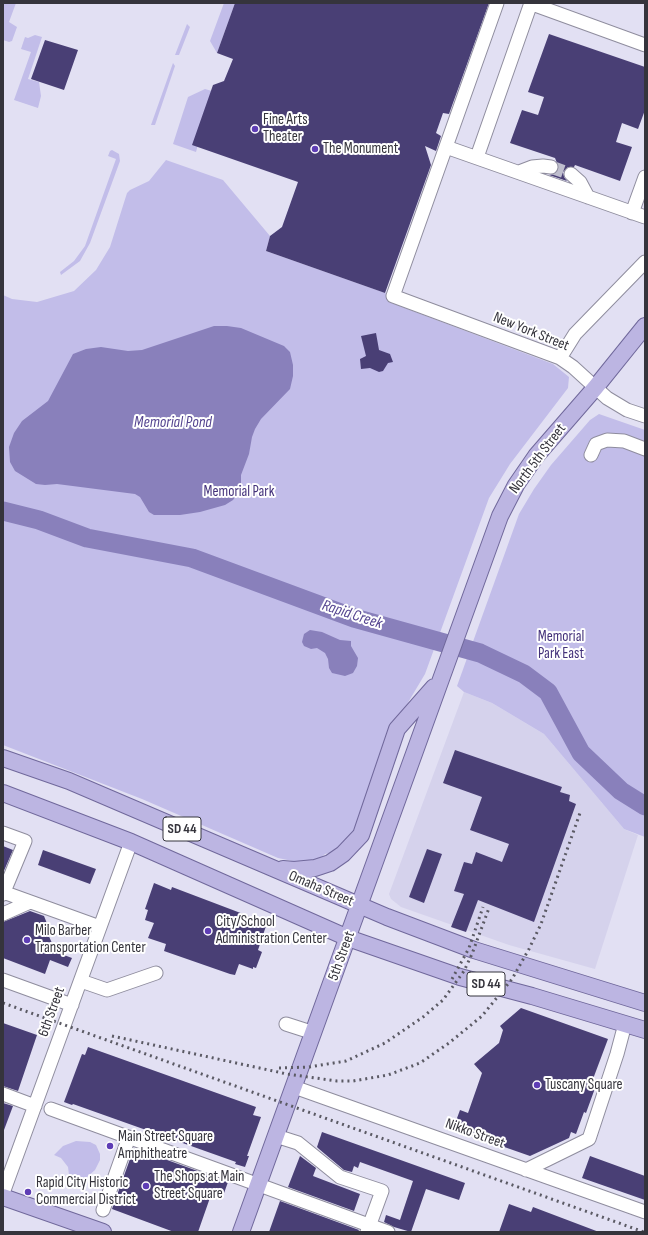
<!DOCTYPE html>
<html>
<head>
<meta charset="utf-8">
<style>
	body { margin:0 }
	#map { position:relative; width:648px; height:1235px; overflow:hidden; background:#e2e0f3; font-family:"Sofia Sans Condensed",sans-serif }
	canvas { display:block }
	.frame { position:absolute; inset:0; border:4px solid #35343c; pointer-events:none }
</style>
</head>
<body>
<div id="map">
<canvas width="648" height="1235"></canvas>
<div class="frame"></div>
</div>
<script>
const context = document.querySelector('canvas').getContext('2d');
context.lineJoin = 'round';
function fill(path, color) {
  context.fillStyle = color;
  context.fill(path, 'evenodd');
}
function toPath(rows) {
  const path = new Path2D();
  for (const r of rows) {
    path.moveTo(r[0], r[1]);
    for (let i = 2; i < r.length; i += 2) path.lineTo(r[i], r[i + 1]);
  }
  return path;
}
function stroke(path, color, width, dash) {
  context.strokeStyle = color;
  context.lineWidth = width;
  context.lineCap = dash ? 'butt' : 'round';
  context.setLineDash(dash || []);
  context.stroke(path);
}
function label(font, color, halo, rows, align = 'center') {
  context.font = font + ' "Sofia Sans Condensed",sans-serif';
  context.lineWidth = 4;
  context.setLineDash([]);
  context.textBaseline = 'middle';
  context.strokeStyle = halo;
  context.fillStyle = color;
  for (const [text, x, y, turn = 0] of rows) {
    context.save();
    context.translate(x, y);
    context.rotate((+turn || 0) * Math.PI / 180);
    context.textAlign = isNaN(turn) ? turn : align;
    if (halo) context.strokeText(text, 0, 0);
    context.fillText(text, 0, 0);
    context.restore();
  }
}
fill(toPath([
	[464,692,492,703,544,734,624,829,638,835,595,969,509,945,401,907,391,899,389,894]
]), '#d5d2ec');
fill(toPath([
	[3,3,16,3,9,22,17,27,12,41,9,42,3,40],
	[224,3,235,3,217,53,210,41],
	[187,24,190,27,179,55,175,55],
	[35,35,42,37,28,79,39,82,41,96,38,108,14,100,31,52,21,49,25,37,28,38],
	[173,63,175,66,155,125,151,125],
	[205,89,212,91,196,152,173,144,188,97],
	[112,150,119,154,120,161,90,243,80,261,61,275,60,272,74,261,85,246,116,159,108,156,110,151],
	[166,160,223,180,270,236,266,251,388,294,389,302,553,364,569,377,568,388,510,464,489,498,425,674,394,726,360,817,351,835,334,852,325,854,317,861,297,862,278,858,142,799,3,745,3,295,12,299,37,302,74,291,96,270,110,247,127,193,130,190,149,181],
	[599,414,645,430,645,837,624,829,544,734,492,703,464,692,457,686,519,514,534,489,551,465,590,420],
	[76,1141,90,1142,96,1145,100,1154,100,1160,95,1170,87,1177,77,1182,66,1183,69,1175,68,1167,61,1158,54,1155,63,1146]
]), '#c2bde9');
fill(toPath([
	[214,326,227,326,241,328,284,346,290,352,293,365,293,376,290,389,261,419,255,429,252,437,249,454,241,475,241,489,233,500,225,505,200,512,180,515,154,515,149,512,140,497,135,494,57,484,45,485,36,484,15,471,10,462,9,447,14,433,22,421,48,401,73,354,86,349,101,347,128,351,142,350],
	[310,630,322,632,340,640,351,641,351,646,358,658,357,666,353,673,345,676,332,673,329,668,328,659,325,653,317,648,311,649,304,646,302,642,304,634]
]), '#8980bb');
stroke(toPath([
	[3,511,39,520,87,538,192,558,354,618,480,653,524,674,548,692,581,753,621,791,645,806]
]), '#8980bb', 19);
fill(toPath([
	[235,3,489,3,449,114,443,113,436,133,441,136,436,151,425,146,431,165,385,293,266,251,270,236,282,227,298,182,192,145,213,85,224,81,233,59,217,53],
	[549,34,645,67,645,110,638,129,622,123,616,142,632,147,620,181,575,165,574,167,568,167,563,172,564,177,567,181,549,175,554,174,559,168,555,158,510,143,522,110,538,115,544,97,528,92],
	[45,40,78,50,64,90,31,79],
	[376,333,379,350,390,354,393,362,388,363,383,371,379,372,370,368,361,369,360,359,366,356,361,336],
	[455,750,562,787,560,792,570,795,569,801,576,804,534,922,478,900,466,932,451,927,464,894,454,891,464,862,472,864,476,852,502,862,509,844,470,830,482,797,443,783],
	[3,846,13,850,3,873],
	[427,849,442,854,424,903,409,897],
	[43,850,96,869,90,884,38,865],
	[154,883,171,890,172,887,267,923,258,950,262,952,256,968,253,967,253,969,239,964,235,975,230,974,164,951,166,944,148,938,154,923,145,920,148,910,145,909],
	[30,911,44,916,50,931,47,932,56,952,72,958,68,967,50,960,45,974,3,958,3,922],
	[521,1008,608,1039,593,1079,598,1080,586,1113,584,1112,576,1134,571,1132,569,1138,530,1156,453,1129,460,1110,468,1113,482,1073,474,1064,499,1043,503,1030,500,1026],
	[3,1023,37,1035,18,1091,3,1086],
	[88,1047,256,1107,253,1115,261,1117,247,1156,249,1156,245,1167,235,1164,236,1162,73,1104,72,1105,64,1102,82,1054,85,1055],
	[3,1103,13,1106,4,1130,3,1130],
	[322,1132,465,1183,459,1200,426,1189,411,1232,394,1227,384,1222,386,1215,400,1220,413,1181,360,1162,358,1168,354,1166,352,1172,344,1170,319,1149,317,1147],
	[134,1148,228,1182,223,1196,212,1192,198,1232,174,1232,112,1209],
	[300,1156,316,1168,313,1176,360,1194,354,1211,288,1187],
	[590,1156,645,1176,645,1200,582,1178],
	[280,1201,359,1230,358,1232,269,1232],
	[509,1204,531,1212,533,1207,599,1232,499,1232]
]), '#493f75');
stroke(toPath([
	[551,167,571,174]
]), '#bfbece', 13, [13, 6]);
const minor = toPath([
	[497,3,393,296,560,358,573,367,607,398,627,410,645,416],
	[532,4,645,45],
	[446,147,645,217],
	[477,157,531,3],
	[519,172,532,167,543,166,551,167],
	[571,174,580,182,588,197],
	[632,213,645,177],
	[560,358,575,334,645,262],
	[591,455,596,444,607,440,624,441,645,449],
	[3,833,25,841,3,894],
	[3,892,100,927],
	[3,914,30,902],
	[3,980,72,1005],
	[81,981,107,990,156,973],
	[286,1024,314,1033],
	[294,1087,645,1212],
	[3,1094,35,1106],
	[51,1109,388,1232],
	[276,1136,298,1143,340,1177,382,1191,367,1232],
	[526,1170,589,1139,617,1054,625,1024],
	[3,1193,131,842],
	[103,1210,129,1137]
]);
const major = toPath([
	[3,758,69,781,387,917,474,950,645,1003],
	[3,793,131,842,348,938,460,977,532,996,645,1030],
	[283,869,294,870,315,868,330,863,343,854,361,835,397,729,434,687],
	[3,1197,103,1232],
	[241,1232,500,516,516,485,536,456,595,388,645,326]
]);
stroke(minor, '#8f8d9e', 15);
stroke(major, '#70689b', 18);
stroke(minor, '#fff', 13);
stroke(major, '#bcb5e2', 16);
stroke(toPath([
	[452,979,469,948,483,907],
	[3,1003,644,1232],
	[112,1036,287,1074,337,1081,353,1081,388,1075,420,1063,449,1043,482,1016,512,979,529,949,541,924,580,813],
	[279,1068,309,1067,346,1061,385,1043,423,1017,443,1000,464,971,472,954,489,908]
]), '#5b5a64', 3, [2, 4]);
for (const [x, y, r, color] of [
	[255,129,4,"#5e3db5"],
	[315,149,4,"#5e3db5"],
	[208,931,4,"#5e3db5"],
	[27,940,4,"#5e3db5"],
	[537,1085,4,"#5e3db5"],
	[110,1146,4,"#5e3db5"],
	[146,1186,4,"#5e3db5"],
	[28,1192,4,"#5e3db5"]
]) {
  const dot = new Path2D();
  dot.arc(x, y, r, 0, 2 * Math.PI);
  context.fillStyle = color;
  context.fill(dot);
  stroke(dot, '#fff', 1.5);
}
for (const [x, y, w] of [
	[182,829,38],
	[486,984,38]
]) {
  const box = new Path2D();
  box.roundRect(x - w / 2, y - 12, w, 24, 3);
  context.fillStyle = '#fff';
  context.fill(box);
  stroke(box, '#35343c', 1);
}
label('bold 14px', '#35343c', null, [
	["SD 44",182,829],
	["SD 44",486,984]
]);
label('15px', '#35343c', '#fff', [
	["Fine Arts",263,120],
	["Theater",263,137],
	["The Monument",323,149],
	["City/School",216,922],
	["Administration Center",216,939],
	["Milo Barber",35,931],
	["Transportation Center",35,948],
	["Tuscany Square",545,1085],
	["Main Street Square",118,1137],
	["Amphitheatre",118,1154],
	["The Shops at Main",154,1177],
	["Street Square",154,1194],
	["Rapid City Historic",36,1183],
	["Commercial District",36,1200]
], 'left');
label('15px', '#35343c', '#fff', [
	["New York Street",531,332,22],
	["North 5th Street",538,459,-53],
	["Omaha Street",321,889,23],
	["5th Street",342,956,-70],
	["6th Street",52,1012,-70],
	["Nikko Street",475,1134,20]
]);
label('15px', '#43317a', '#fff', [
	["Memorial Park",239,492],
	["Memorial",561,637],
	["Park East",561,654]
]);
label('italic 16px', '#554590', '#fff', [
	["Memorial Pond",173,423],
	["Rapid Creek",352,615,18]
]);
</script>
</body>
</html>
